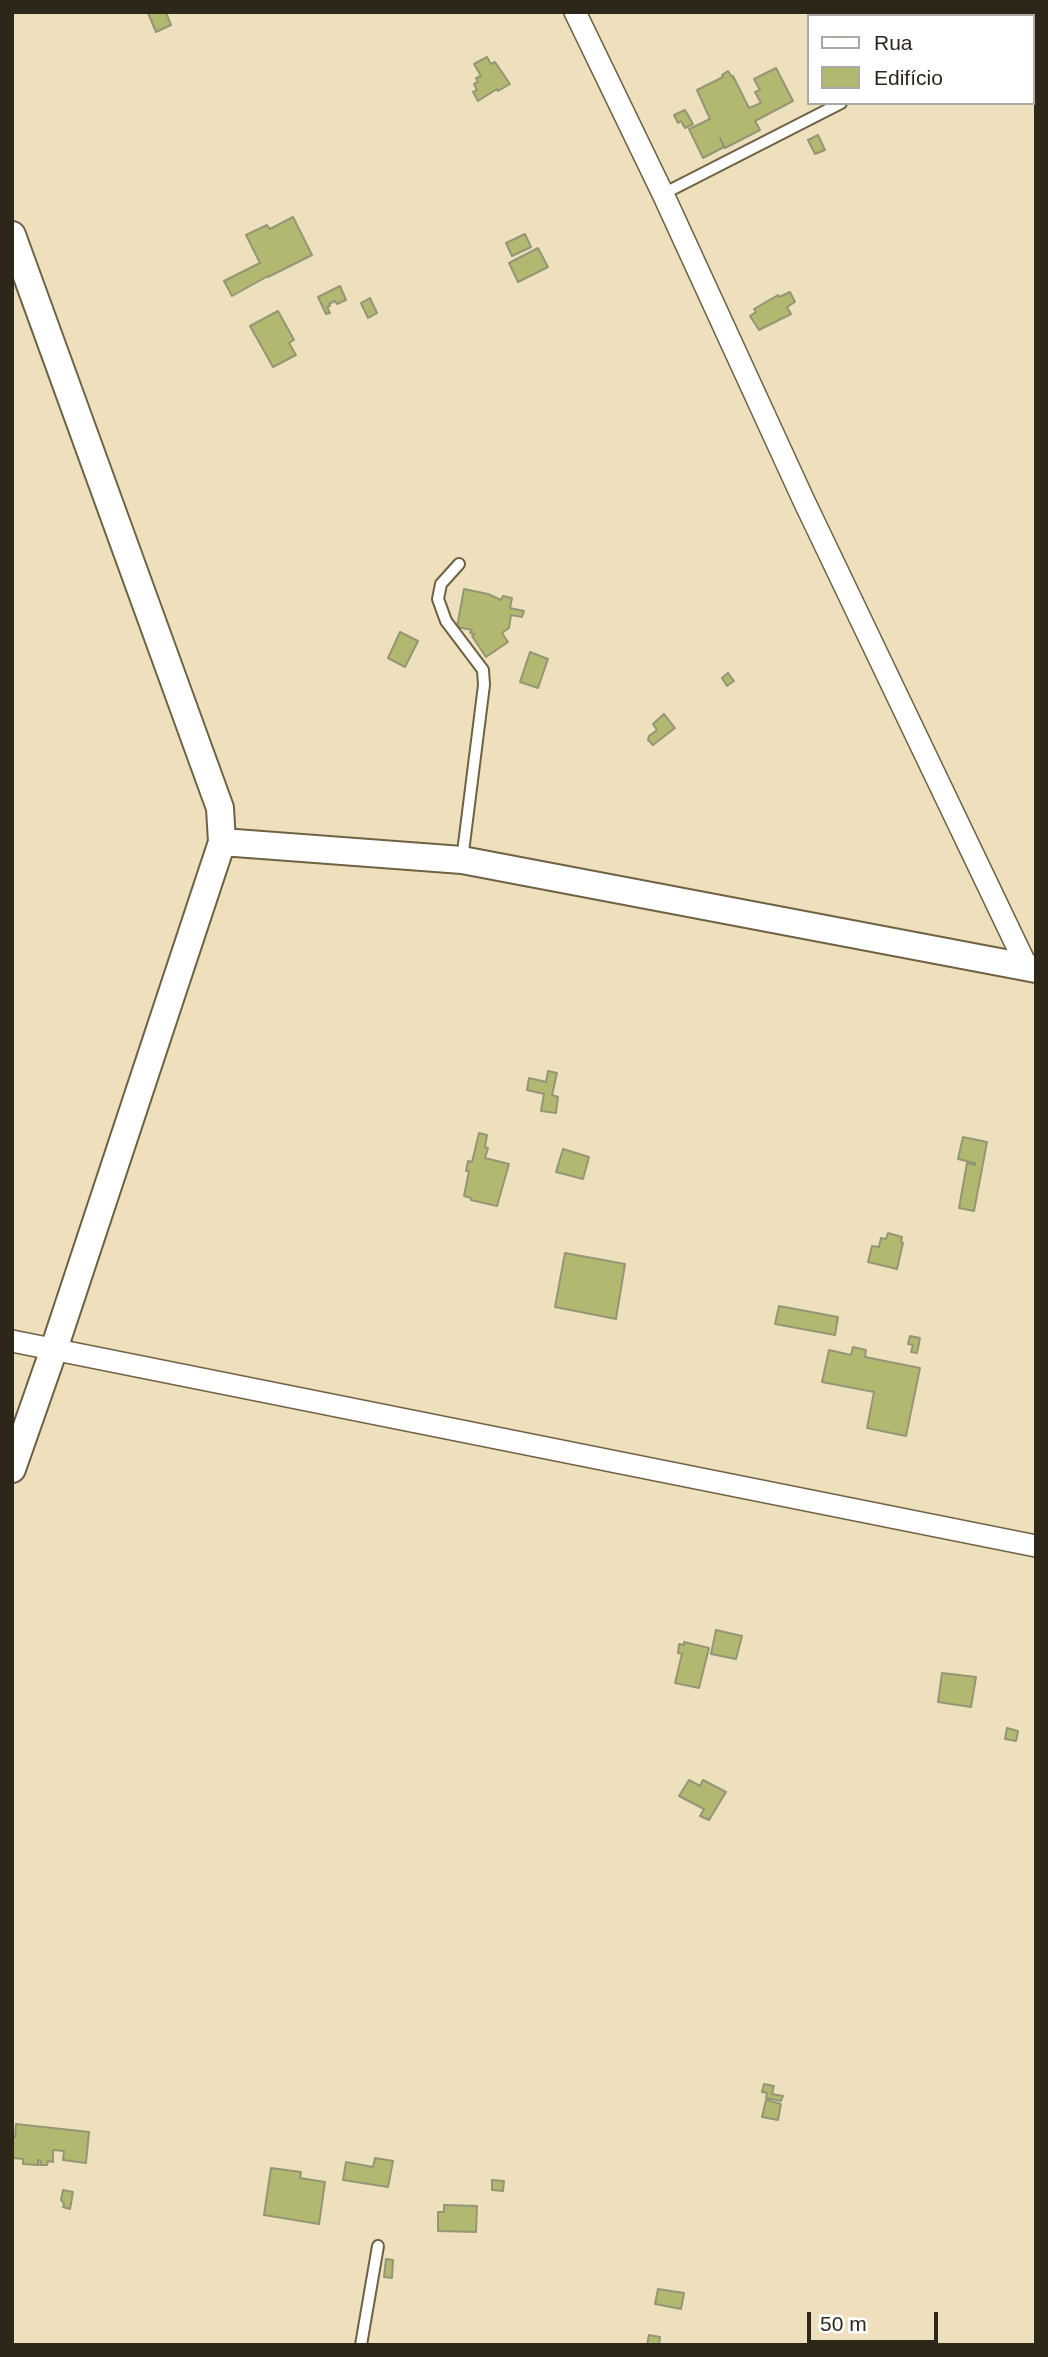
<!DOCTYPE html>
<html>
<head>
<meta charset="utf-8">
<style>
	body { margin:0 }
	#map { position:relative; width:1048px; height:2357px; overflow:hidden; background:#eee0bd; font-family:Arial,sans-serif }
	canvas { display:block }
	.frame { position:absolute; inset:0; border:14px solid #2d271a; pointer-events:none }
	.legend { position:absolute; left:807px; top:14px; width:228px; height:91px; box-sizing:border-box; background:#fff; border:2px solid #aba9a3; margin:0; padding:9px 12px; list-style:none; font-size:21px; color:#2d271a }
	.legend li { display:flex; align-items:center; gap:14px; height:35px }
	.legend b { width:35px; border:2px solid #aba9a3 }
	.scale { position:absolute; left:807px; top:2312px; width:131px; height:32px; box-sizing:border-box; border:4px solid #2d271a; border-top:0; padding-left:9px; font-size:21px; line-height:24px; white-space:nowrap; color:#2d271a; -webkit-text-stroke:5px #fff; paint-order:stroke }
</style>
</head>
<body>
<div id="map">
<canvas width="1048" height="2357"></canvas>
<div class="frame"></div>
<ul class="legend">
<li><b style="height:9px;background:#fff"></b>Rua</li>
<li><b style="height:19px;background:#b2b86f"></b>Edifício</li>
</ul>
<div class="scale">50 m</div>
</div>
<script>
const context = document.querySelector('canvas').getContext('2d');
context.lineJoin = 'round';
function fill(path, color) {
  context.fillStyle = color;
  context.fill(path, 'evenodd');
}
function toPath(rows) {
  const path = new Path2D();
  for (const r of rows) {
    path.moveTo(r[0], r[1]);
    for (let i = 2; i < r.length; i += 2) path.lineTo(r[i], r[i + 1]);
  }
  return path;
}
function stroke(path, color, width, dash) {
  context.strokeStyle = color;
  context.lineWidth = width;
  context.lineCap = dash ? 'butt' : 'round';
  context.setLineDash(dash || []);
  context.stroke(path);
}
const building = toPath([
	[151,12,166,12,171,25,156,32,148,13,151,12],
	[487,57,491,64,495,62,510,84,498,91,497,89,478,101,473,92,477,90,474,84,478,82,476,78,481,76,474,64,487,57],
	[776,68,793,101,755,121,760,130,725,148,720,138,724,147,703,158,689,129,710,119,697,90,723,77,722,75,728,71,732,77,733,76,749,108,761,103,755,92,760,90,754,79,776,68],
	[685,110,693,124,685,128,681,121,678,123,674,115,685,110],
	[818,135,825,150,815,154,808,140,818,135],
	[293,217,312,255,268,277,268,276,232,296,224,281,260,263,246,235,267,225,270,229,293,217],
	[525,234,531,247,512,256,506,243,525,234],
	[538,248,548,267,518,282,509,263,538,248],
	[340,286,346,300,337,304,335,301,329,304,330,306,327,307,330,313,326,314,318,297,340,286],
	[790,292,795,302,787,307,791,314,759,330,750,316,756,312,754,309,778,295,779,297,790,292],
	[370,298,377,313,368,318,361,303,370,298],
	[278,311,294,340,289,343,296,355,273,367,250,326,278,311],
	[464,589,488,594,501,600,503,596,512,598,510,608,524,611,522,617,511,615,509,628,502,633,508,642,486,657,472,636,475,634,470,633,472,630,457,627,464,589],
	[400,632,418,641,405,667,388,658,400,632],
	[530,652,548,659,538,688,520,682,530,652],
	[728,673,734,681,727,686,722,678,728,673],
	[664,714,675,728,653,745,648,740,649,736,657,730,653,724,664,714],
	[548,1071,557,1073,552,1095,558,1097,556,1113,541,1111,544,1094,527,1090,529,1078,546,1082,548,1071],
	[479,1133,487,1135,485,1147,488,1148,485,1158,509,1164,497,1206,471,1200,471,1198,464,1196,469,1171,466,1171,468,1161,472,1162,479,1133],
	[963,1137,987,1142,974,1211,959,1208,967,1163,975,1165,975,1163,958,1159,963,1137],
	[563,1149,589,1157,583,1179,556,1172,563,1149],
	[888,1233,902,1237,901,1242,903,1243,897,1269,868,1262,872,1246,879,1247,881,1238,886,1239,888,1233],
	[565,1253,625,1264,616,1319,555,1307,565,1253],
	[779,1306,838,1317,835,1335,775,1324,779,1306],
	[910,1336,920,1338,917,1353,911,1352,913,1345,908,1344,910,1336],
	[853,1347,866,1350,865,1357,920,1368,906,1436,867,1428,874,1392,822,1382,829,1350,851,1355,853,1347],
	[716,1630,742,1636,736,1659,711,1654,716,1630],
	[684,1642,709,1648,699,1688,675,1683,682,1654,678,1653,679,1644,684,1645,684,1642],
	[942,1673,976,1677,971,1707,938,1702,942,1673],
	[1007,1728,1018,1731,1016,1741,1005,1739,1007,1728],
	[689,1780,700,1786,703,1780,726,1792,709,1820,700,1816,704,1809,679,1796,689,1780],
	[764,2084,774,2086,772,2094,783,2096,781,2101,766,2098,767,2093,762,2092,764,2084],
	[766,2100,781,2104,778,2120,762,2117,766,2100],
	[16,2124,89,2132,86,2163,63,2160,64,2151,53,2150,53,2162,48,2161,47,2165,40,2165,41,2161,38,2160,38,2165,23,2164,23,2159,13,2158,12,2137,15,2137,16,2124],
	[375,2158,393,2161,388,2187,343,2180,346,2162,373,2167,375,2158],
	[271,2168,301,2172,300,2178,325,2182,319,2224,264,2215,271,2168],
	[492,2180,504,2181,503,2191,492,2190,492,2180],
	[63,2190,73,2192,70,2209,63,2207,64,2204,61,2200,63,2190],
	[444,2205,477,2206,476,2232,438,2231,438,2212,444,2212,444,2205],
	[386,2259,393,2260,392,2278,384,2277,386,2259],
	[658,2289,684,2293,681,2309,655,2304,658,2289],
	[649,2335,660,2337,659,2345,647,2345,649,2335]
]);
fill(building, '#b2b86f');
stroke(building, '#939775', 2);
const service = toPath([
	[991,16,997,12],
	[663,194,841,103],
	[459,564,441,584,438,599,446,621,483,670,484,685,462,860],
	[361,2345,378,2246]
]);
const minor = toPath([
	[575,12,663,194,804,501,1027,967],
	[12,1341,1036,1546]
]);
const tertiary = toPath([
	[12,235,220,808,222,842,54,1349,12,1469],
	[222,842,462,860,1036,969]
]);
stroke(service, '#6f6243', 14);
stroke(minor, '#6f6243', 24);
stroke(tertiary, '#6f6243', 30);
stroke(service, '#fff', 10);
stroke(minor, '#fff', 21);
stroke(tertiary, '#fff', 26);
</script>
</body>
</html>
